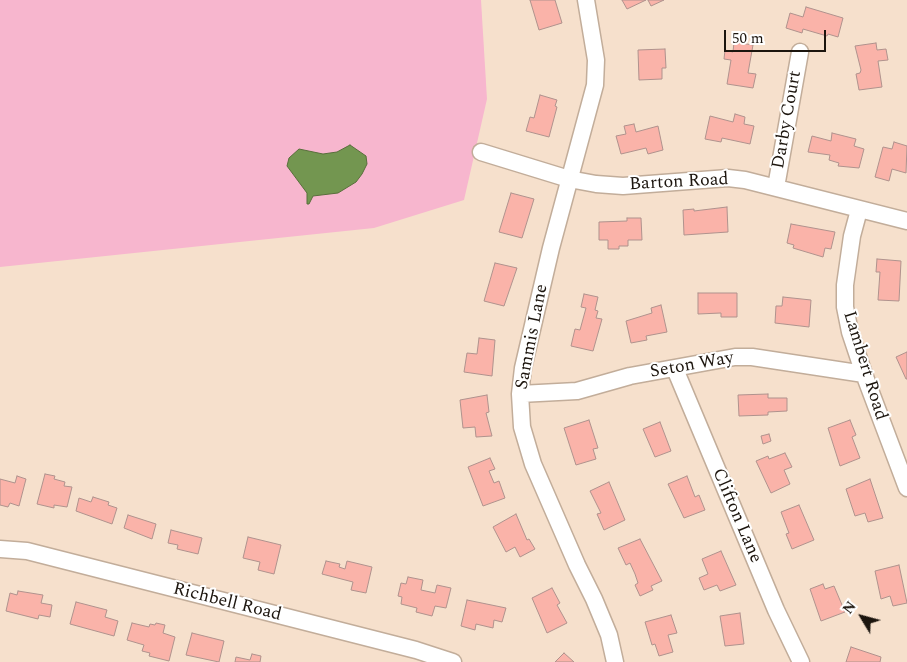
<!DOCTYPE html>
<html>
<head>
<meta charset="utf-8">
<style>
	body { margin:0 }
	#map { position:relative; width:907px; height:662px; overflow:hidden; background:#f6e0cc; font-family:Spectral,serif }
	canvas { display:block }
	.north { position:absolute; left:837px; top:592px; width:50px; height:50px; -webkit-text-stroke:4px #fff; paint-order:stroke; rotate:307deg; font-size:14px; font-weight:700; line-height:20px; text-align:center; color:#1c150e }
	.north::after { content:''; display:block; margin:auto; width:18px; height:22px; background:#1c150e; clip-path:polygon(50% 0,100% 100%,50% 72%,0 100%) }
	.scale { position:absolute; left:724px; top:30px; width:102px; height:22px; box-sizing:border-box; border:2px solid #1c150e; border-top:0; padding-left:6px; font-size:15px; line-height:18px; white-space:nowrap; color:#1c150e; -webkit-text-stroke:4px #fff; paint-order:stroke }
</style>
</head>
<body>
<div id="map">
<canvas width="907" height="662"></canvas>
<div class="north">N</div>
<div class="scale">50 m</div>
</div>
<script>
const context = document.querySelector('canvas').getContext('2d');
context.lineJoin = 'round';
function fill(path, color) {
  context.fillStyle = color;
  context.fill(path, 'evenodd');
}
function toPath(rows) {
  const path = new Path2D();
  for (const r of rows) {
    path.moveTo(r[0], r[1]);
    for (let i = 2; i < r.length; i += 2) path.lineTo(r[i], r[i + 1]);
  }
  return path;
}
function stroke(path, color, width, dash) {
  context.strokeStyle = color;
  context.lineWidth = width;
  context.lineCap = dash ? 'butt' : 'round';
  context.setLineDash(dash || []);
  context.stroke(path);
}
function label(font, color, halo, rows, align = 'center') {
  context.font = font + ' Spectral,serif';
  context.lineWidth = 4;
  context.setLineDash([]);
  context.textBaseline = 'middle';
  context.strokeStyle = halo;
  context.fillStyle = color;
  for (const [text, x, y, turn = 0] of rows) {
    context.save();
    context.translate(x, y);
    context.rotate((+turn || 0) * Math.PI / 180);
    context.textAlign = isNaN(turn) ? turn : align;
    if (halo) context.strokeText(text, 0, 0);
    context.fillText(text, 0, 0);
    context.restore();
  }
}
fill(toPath([
	[0,0,481,0,487,99,464,200,374,228,0,267]
]), '#f7b6ce');
const water = toPath([
	[350,145,366,156,367,164,362,174,356,182,338,193,313,196,309,204,307,204,307,193,287,166,289,158,299,149,323,154,337,152,350,145]
]);
fill(water, '#739650');
stroke(water, '#596f3c', 1);
const building = toPath([
	[530,0,555,0,562,23,539,30,530,0],
	[622,0,646,0,627,9,622,0],
	[648,0,664,0,651,6,648,0],
	[806,7,843,18,838,37,828,34,827,36,803,29,802,33,786,28,790,13,803,17,806,7],
	[734,42,753,45,748,73,756,74,753,88,727,84,731,60,724,59,725,50,733,52,734,42],
	[876,43,877,50,886,49,888,60,878,61,882,87,859,90,856,74,860,73,861,70,855,46,876,43],
	[665,49,666,68,662,68,662,79,639,80,638,50,665,49],
	[540,95,557,100,555,106,557,107,549,137,526,131,530,117,534,118,540,95],
	[735,114,745,117,744,124,754,126,750,144,722,138,721,142,705,139,710,116,733,122,735,114],
	[634,124,636,132,658,126,663,150,648,154,646,148,621,154,616,136,626,134,624,126,634,124],
	[832,133,856,139,854,146,864,149,859,168,838,166,839,163,829,160,830,155,808,152,812,136,831,141,832,133],
	[894,142,907,146,906,173,892,169,889,181,875,177,883,147,892,149,894,142],
	[511,193,534,199,522,238,499,232,511,193],
	[727,207,728,232,684,235,683,210,694,209,694,211,727,207],
	[627,218,641,218,642,240,628,240,628,246,619,246,619,249,608,249,608,240,599,240,599,222,627,221,627,218],
	[791,224,835,232,831,249,825,248,823,257,793,248,794,245,787,243,791,224],
	[877,259,901,261,899,301,878,300,880,272,876,272,877,259],
	[495,263,517,268,504,306,484,301,495,263],
	[698,293,737,293,737,317,721,317,721,313,698,314,698,293],
	[584,294,598,297,595,310,598,311,596,318,602,319,593,351,571,346,575,329,580,330,586,308,581,307,584,294],
	[783,297,811,300,809,327,775,323,776,306,782,306,783,297],
	[661,305,667,332,646,336,647,340,631,343,626,321,652,313,651,308,661,305],
	[479,338,495,340,492,376,464,372,467,353,477,354,479,338],
	[907,352,907,379,906,379,896,357,907,352],
	[768,394,768,398,787,398,787,411,768,412,768,415,739,416,738,395,768,394],
	[487,395,489,412,486,413,492,436,476,437,475,427,463,428,460,400,487,395],
	[589,420,598,448,593,449,596,459,576,465,564,428,589,420],
	[850,420,856,435,852,437,860,458,840,466,828,428,850,420],
	[660,422,671,451,655,457,643,429,660,422],
	[769,434,771,441,763,444,761,436,769,434],
	[785,453,792,467,784,470,790,484,771,493,756,461,768,456,769,459,785,453],
	[490,458,495,469,489,471,494,483,499,481,505,498,483,506,468,467,490,458],
	[45,474,55,476,54,479,65,482,64,486,72,487,67,507,54,505,54,508,37,504,45,474],
	[17,476,26,479,19,506,10,503,8,507,0,505,0,479,15,483,17,476],
	[687,476,695,497,699,495,705,510,684,518,668,484,687,476],
	[870,479,883,518,868,522,865,513,855,516,846,489,870,479],
	[609,482,625,520,604,530,597,514,601,513,590,491,609,482],
	[93,497,109,502,108,505,117,508,112,524,76,511,79,498,91,502,93,497],
	[799,505,814,540,792,549,786,534,789,533,781,512,799,505],
	[516,514,527,540,529,539,535,549,520,557,515,547,506,552,493,527,516,514],
	[128,515,156,524,152,539,124,528,128,515],
	[171,530,202,538,198,554,177,549,178,545,168,543,171,530],
	[248,537,281,545,274,574,258,570,260,562,243,558,248,537],
	[640,539,662,581,651,586,653,590,640,596,635,585,638,583,635,574,630,563,626,565,618,548,640,539],
	[721,551,736,585,720,591,717,585,704,590,699,578,708,574,702,559,721,551],
	[326,561,340,564,339,567,345,569,347,561,372,567,366,593,351,590,353,582,322,574,326,561],
	[899,565,907,603,893,606,890,596,881,599,875,571,899,565],
	[408,577,423,580,421,590,435,593,437,585,451,588,446,608,435,606,432,616,416,612,417,608,401,604,402,597,398,596,401,583,406,584,408,577],
	[823,584,825,589,834,586,845,612,821,621,810,589,823,584],
	[552,588,560,603,557,605,567,623,547,633,532,598,552,588],
	[18,591,43,595,41,603,52,605,50,617,39,615,38,619,6,611,10,593,17,595,18,591],
	[467,600,506,608,502,622,494,620,493,628,476,624,475,630,461,626,467,600],
	[76,602,107,610,105,617,118,621,114,636,70,624,76,602],
	[740,613,744,644,725,646,720,616,740,613],
	[671,615,677,633,668,635,673,652,659,656,655,644,652,645,645,622,671,615],
	[132,623,149,627,150,624,155,625,156,623,165,625,163,633,175,637,169,661,149,656,150,653,142,651,144,645,127,640,132,623],
	[192,633,224,641,219,662,186,655,192,633],
	[851,647,881,657,880,662,846,662,851,647],
	[564,653,574,662,555,662,564,653],
	[252,654,261,656,260,662,235,662,236,657,250,660,252,654]
]);
fill(building, '#fab3a9');
stroke(building, '#af928d', 1);
const minor = toPath([
	[586,0,596,60,595,85,551,248,523,368,520,394,522,427,533,464,577,565,594,599,609,635,615,662],
	[481,152,569,179,596,184,623,186,728,178,745,180,907,221],
	[776,187,800,52],
	[859,210,852,236,845,285,845,307,850,332,864,374,907,488],
	[675,369,776,610,801,662],
	[520,394,577,391,630,376,735,357,752,357,864,374],
	[0,549,27,551,416,650,453,662]
]);
stroke(minor, '#c2ad9a', 19);
stroke(minor, '#fff', 16);
label('18px', '#1c150e', '#fff', [
	["Darby Court",788,120,-80],
	["Barton Road",679,183,-3],
	["Sammis Lane",533,337,-79],
	["Seton Way",692,366,-10],
	["Lambert Road",864,366,73],
	["Clifton Lane",736,516,67],
	["Richbell Road",227,603,14]
]);
</script>
</body>
</html>
